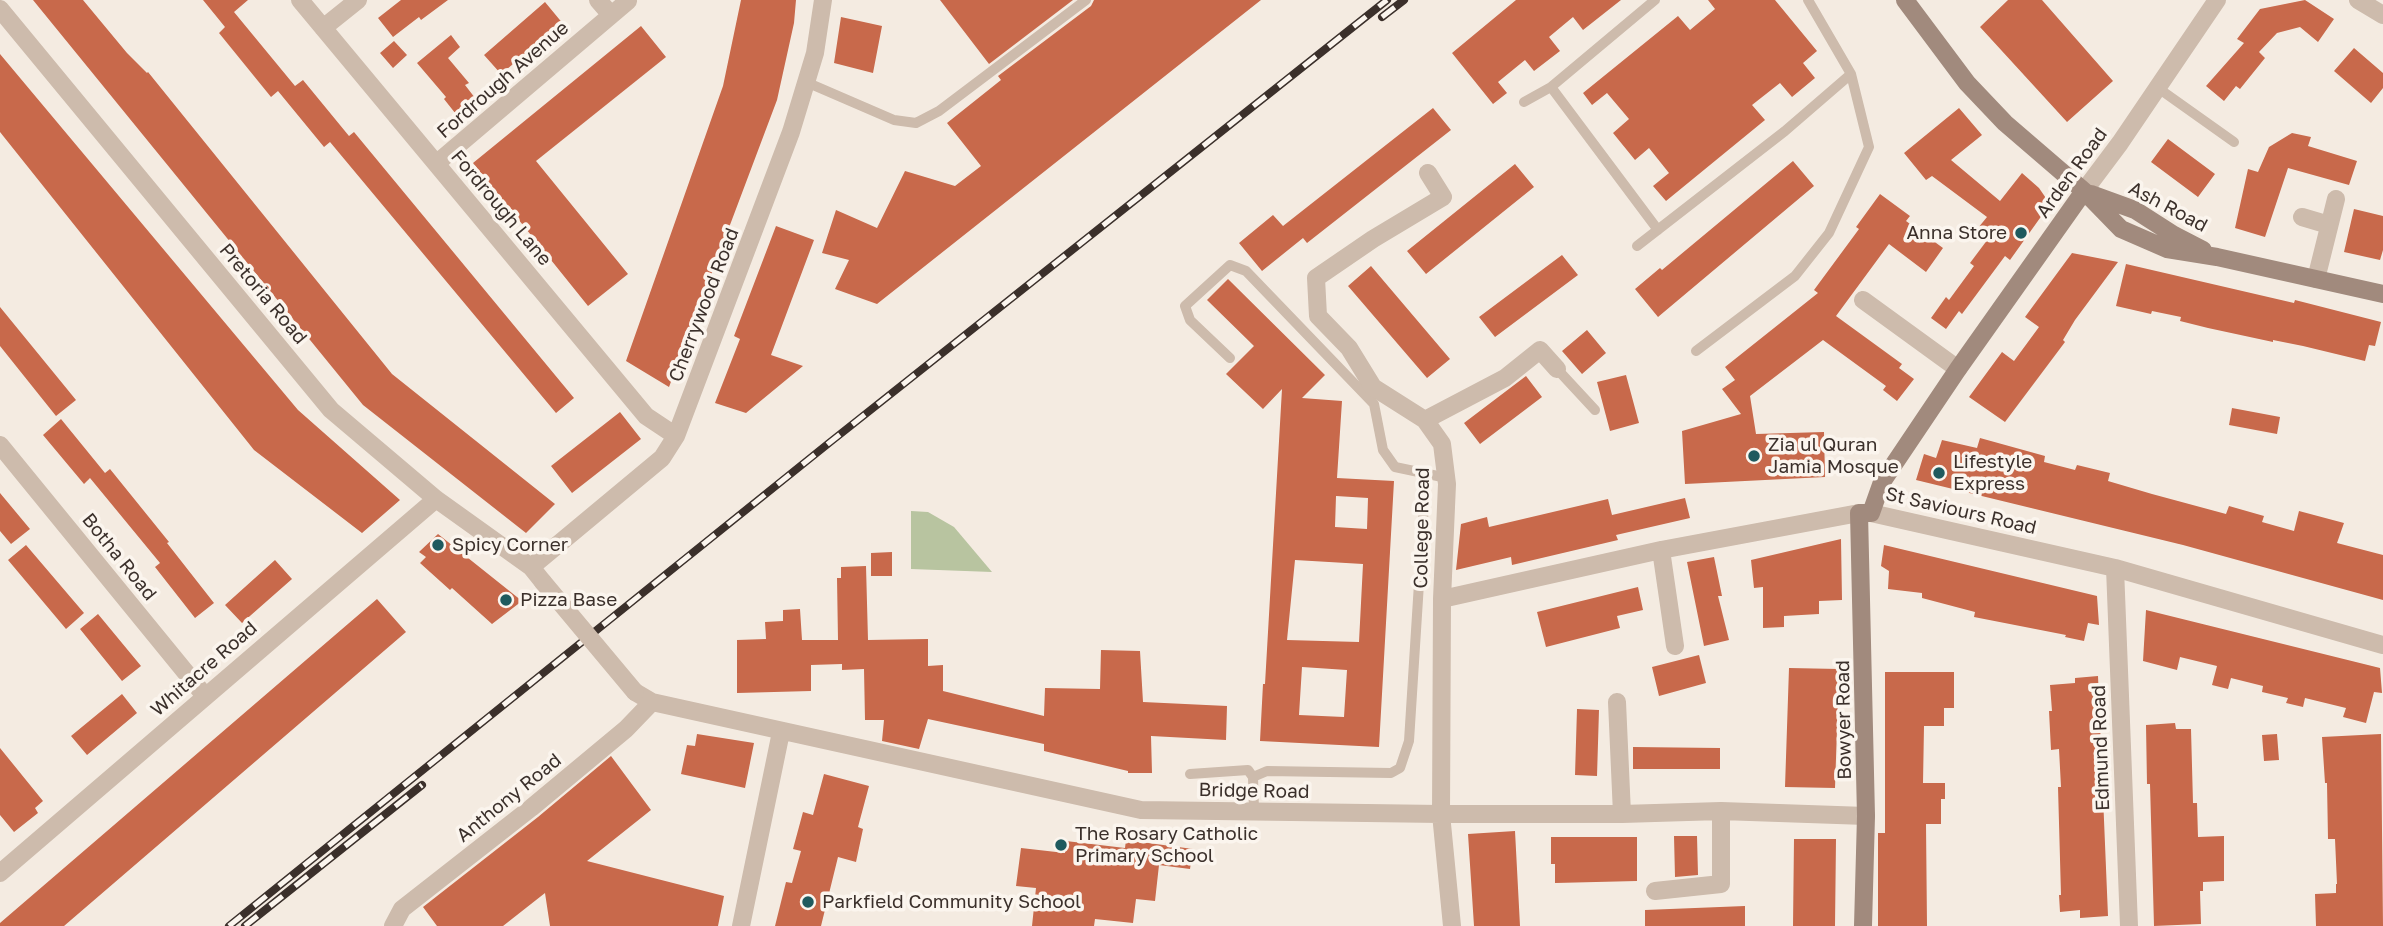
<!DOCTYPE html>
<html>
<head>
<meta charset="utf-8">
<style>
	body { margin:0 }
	canvas { display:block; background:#f4ebe1 }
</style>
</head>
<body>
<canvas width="2383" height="926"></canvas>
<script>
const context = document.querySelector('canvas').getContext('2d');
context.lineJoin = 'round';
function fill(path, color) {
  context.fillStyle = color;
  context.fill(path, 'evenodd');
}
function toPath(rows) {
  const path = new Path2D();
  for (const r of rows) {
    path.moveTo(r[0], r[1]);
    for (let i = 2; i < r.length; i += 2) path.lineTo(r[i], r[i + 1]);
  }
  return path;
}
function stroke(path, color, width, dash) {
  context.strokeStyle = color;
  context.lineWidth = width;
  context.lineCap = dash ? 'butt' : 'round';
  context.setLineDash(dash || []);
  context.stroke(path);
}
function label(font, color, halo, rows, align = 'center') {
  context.font = font + ' "Golos Text",sans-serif';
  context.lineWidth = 7;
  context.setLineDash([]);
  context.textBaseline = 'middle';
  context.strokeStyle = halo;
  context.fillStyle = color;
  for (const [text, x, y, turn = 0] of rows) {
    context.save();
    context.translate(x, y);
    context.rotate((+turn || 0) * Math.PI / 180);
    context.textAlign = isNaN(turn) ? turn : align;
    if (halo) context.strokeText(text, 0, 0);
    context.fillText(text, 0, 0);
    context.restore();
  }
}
fill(toPath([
	[911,511,928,512,954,527,992,572,911,569]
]), '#b8c4a0');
fill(toPath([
	[33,0,83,0,127,53,147,73,148,72,392,374,555,504,526,533,363,405],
	[203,0,248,0,234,12,295,86,303,80,349,136,354,132,574,398,556,413,330,142,324,147,278,91,271,97,219,33,225,27],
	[401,0,448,0,421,20,419,17,393,37,378,18],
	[741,0,796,0,794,23,777,100,669,387,626,361,723,86],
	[940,0,1073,0,989,64],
	[1094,0,1261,0,877,304,835,289,849,260,822,253,836,210,877,228,905,171,955,186,981,166,947,123,1001,80,998,76,1091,6],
	[1516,0,1621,0,1583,30,1573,17,1549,37,1560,51,1534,71,1525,60,1498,82,1507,93,1493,104,1452,53],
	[1708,0,1775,0,1817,51,1803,63,1815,78,1792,97,1780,83,1752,105,1765,120,1666,201,1653,186,1669,173,1649,148,1635,160,1613,133,1629,119,1607,93,1592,105,1583,93,1678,16,1690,30,1715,9],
	[2008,0,2042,0,2113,81,2067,122,1980,27],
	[2305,0,2334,19,2318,42,2300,27,2277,33,2259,52,2265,58,2240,89,2236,86,2224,101,2206,86,2244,43,2237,39,2260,9],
	[545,2,564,25,549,38,547,36,501,74,484,55],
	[841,17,882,26,873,73,834,63],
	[641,26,666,57,536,161,628,274,588,306,473,163],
	[451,35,460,47,448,58,469,83,465,85,482,107,463,123,444,99,446,97,417,63],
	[394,41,407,55,393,68,380,53],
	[2354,48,2383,73,2383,88,2371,103,2334,71],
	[0,54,298,410,400,500,362,533,254,450,0,132],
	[1433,108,1451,130,1307,243,1303,238,1262,271,1239,243,1273,215,1283,226],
	[1959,108,1982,135,1951,160,2000,201,2022,173,2039,188,2050,204,2010,260,2005,256,1962,314,1959,311,1946,329,1931,318,1946,297,1949,300,1974,266,1970,263,1991,235,1978,228,1987,217,1932,176,1926,180,1904,153],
	[2292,133,2311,137,2308,146,2357,161,2349,185,2288,168,2265,237,2235,228,2248,169,2258,172,2269,147],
	[2168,139,2215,174,2198,197,2151,162],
	[1793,161,1814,186,1658,317,1635,289,1660,268,1662,270],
	[1515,164,1534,187,1426,274,1407,251],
	[1880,194,1910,216,1906,221,1943,248,1926,272,1889,244,1836,316,1902,364,1899,368,1914,379,1897,401,1883,390,1886,386,1823,340,1750,396,1756,434,1824,432,1825,477,1685,484,1682,431,1741,414,1722,389,1735,380,1725,367,1818,293,1814,290,1859,229,1856,227],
	[2354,209,2383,216,2383,250,2380,260,2344,252],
	[776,226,814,240,771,355,803,366,746,413,715,403,740,339,734,336],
	[2072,253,2118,262,2075,320,2063,340,2065,342,2005,422,1969,397,2002,352,2014,361,2039,327,2025,317],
	[1562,255,1578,275,1495,337,1479,317],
	[2126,264,2294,303,2295,300,2381,322,2375,346,2369,345,2365,361,2303,346,2273,340,2273,342,2208,328,2180,321,2181,317,2152,311,2151,314,2116,306],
	[1371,266,1450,359,1427,378,1348,286],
	[1228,279,1325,375,1302,398,1342,401,1337,478,1394,481,1379,747,1260,741,1263,684,1265,684,1282,389,1263,409,1226,374,1254,346,1207,300],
	[1336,496,1368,498,1367,529,1335,527],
	[1295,560,1363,564,1359,642,1287,640],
	[1302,667,1347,670,1344,717,1299,715],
	[0,307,76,400,56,416,0,346],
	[1587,330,1606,353,1582,374,1562,351],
	[1626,375,1639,423,1610,431,1597,382],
	[1526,376,1542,397,1480,444,1464,423],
	[2232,408,2280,417,2277,434,2229,425],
	[620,412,641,439,572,493,551,466],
	[61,419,105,473,110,469,169,542,167,543,214,603,195,618,155,567,160,563,90,478,84,484,43,435],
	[1980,438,2045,456,2044,462,2075,470,2077,465,2110,473,2108,481,2152,494,2226,514,2229,506,2264,516,2262,522,2294,531,2299,511,2344,523,2337,543,2383,555,2383,600,2183,545,1916,480,1924,454,1936,458,1942,440,1977,448],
	[0,493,30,529,11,544,0,531],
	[1685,498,1690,518,1616,535,1618,540,1512,565,1511,557,1456,570,1461,524,1487,517,1489,527,1608,499,1612,515],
	[438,534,522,601,492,624,452,588,450,590,420,563,426,557,419,552],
	[1841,539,1842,600,1819,601,1819,614,1784,616,1784,627,1763,628,1763,587,1754,588,1751,560],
	[26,545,84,613,66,629,8,560],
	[1884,545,2097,596,2099,625,2088,623,2084,641,2065,637,2066,635,1974,617,1975,612,1922,598,1922,593,1888,589,1889,571,1881,566],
	[892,552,892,576,871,576,871,553],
	[1714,557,1722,596,1718,596,1729,640,1704,646,1687,562],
	[275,560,292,579,242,623,225,605],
	[866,566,868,640,928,639,928,666,943,665,943,691,1044,716,1045,688,1100,689,1101,650,1140,651,1143,702,1227,706,1226,740,1151,736,1152,773,1128,773,1128,771,1044,751,1044,744,928,719,919,749,882,741,884,720,865,720,864,669,842,670,842,664,811,665,811,691,737,693,737,640,766,639,765,622,783,621,783,610,800,609,802,640,838,640,837,578,841,578,841,567],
	[1638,587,1643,610,1617,616,1620,628,1546,647,1537,612],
	[377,599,406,632,64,926,0,926,0,923],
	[2146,610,2380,668,2382,693,2374,692,2366,723,2343,717,2346,708,2305,698,2303,707,2286,703,2288,698,2262,692,2263,686,2231,678,2228,689,2212,685,2217,666,2180,657,2177,670,2143,661],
	[98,614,141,666,122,681,80,629],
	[1699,655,1706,683,1659,696,1652,667],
	[1789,668,1839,669,1835,788,1785,787],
	[1885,672,1954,672,1954,708,1944,708,1944,726,1924,726,1923,783,1945,783,1945,799,1941,799,1941,824,1926,824,1927,926,1878,926,1878,833,1885,833],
	[2098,676,2108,916,2080,918,2080,910,2060,912,2059,895,2061,895,2058,787,2061,787,2059,749,2051,750,2049,711,2052,711,2050,685,2075,683,2075,678],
	[122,694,137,713,87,755,71,736],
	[1577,709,1599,710,1597,776,1575,775],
	[2175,723,2176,729,2191,729,2193,803,2197,803,2198,837,2224,836,2224,881,2203,882,2203,891,2200,891,2201,924,2154,926,2150,784,2147,784,2146,725],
	[697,734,754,743,745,788,681,774,687,745,695,746],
	[2277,734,2279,760,2264,761,2262,735],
	[2381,734,2383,926,2316,926,2315,894,2336,893,2336,884,2337,884,2335,839,2328,839,2327,783,2325,783,2322,737],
	[1633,747,1720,748,1720,769,1633,769],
	[0,748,43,801,35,808,38,813,14,832,0,815],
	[611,756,651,810,587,861,724,896,718,926,550,926,545,893,503,926,437,926,423,907,538,817],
	[824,774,869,786,858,827,863,829,856,862,838,857,821,926,775,926,786,882,792,883,801,851,793,849,803,812,813,815],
	[1515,831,1520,926,1474,926,1468,834],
	[1674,836,1697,836,1698,875,1675,877],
	[1551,837,1637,837,1637,881,1555,883,1555,864,1551,864],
	[1794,839,1836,839,1835,926,1793,926],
	[1126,840,1193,849,1190,869,1159,865,1155,901,1136,899,1133,923,1095,919,1094,926,1032,926,1036,888,1016,886,1021,848,1065,853,1066,841,1125,848],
	[1745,906,1745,926,1645,926,1645,910]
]), '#c8694b');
stroke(toPath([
	[806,82,894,120,916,123,939,111,1086,0],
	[1551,87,1658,230],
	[2158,88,2234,142],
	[1524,102,1551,87,1655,0],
	[1637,246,1785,131,1851,74],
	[1696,351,1795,276,1829,233,1869,147,1851,74,1808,0],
	[1230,358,1190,320,1185,306,1230,265,1246,271,1374,404,1383,450,1395,467,1447,478],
	[1557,369,1595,410],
	[1190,774,1248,770,1253,777,1254,811],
	[1253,777,1267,771,1391,773,1400,768,1409,741,1426,473]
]), '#cdbbac', 10);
stroke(toPath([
	[300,0,646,416,676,436],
	[598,0,611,15],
	[2358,0,2383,15],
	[0,9,331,410,436,499,531,567,543,582],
	[323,28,358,0],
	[437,163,628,1],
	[1428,173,1443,197,1373,239,1316,278,1318,316,1349,348,1373,387,1425,420,1442,444,1447,484,1442,599,1441,814,1452,926],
	[2084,191,2120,143,2217,0],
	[2302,217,2329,225],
	[2316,279,2336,199],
	[1863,300,1958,369],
	[1425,420,1505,378,1540,350,1557,369],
	[0,445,205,696],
	[1871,513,2115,568,2383,645],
	[1661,550,1675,646],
	[531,567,662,458,676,436,791,132,815,53,823,0],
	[2115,568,2129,926],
	[1442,599,1661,550,1859,513],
	[635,692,652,702,1141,810,1441,814,1622,814,1721,811,1866,816],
	[1617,702,1622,814],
	[0,873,436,499],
	[1655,891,1721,884,1721,811],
	[393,926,402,909,531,808,626,729,652,702],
	[741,926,781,732]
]), '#cdbbac', 18);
stroke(toPath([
	[1905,0,1967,83,2005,123,2084,191,2121,229,2167,249,2217,257,2383,294],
	[2091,194,2135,210,2174,235,2203,250],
	[1863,926,1866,816,1859,513,1871,513,1882,482,1958,369,2084,191]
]), '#a18a7d', 18);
const rail = toPath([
	[1382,17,1404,0],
	[229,926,829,443,1387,0],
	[245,926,422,785]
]);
stroke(rail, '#3b302b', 8);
stroke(rail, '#fbf5ee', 5, [16]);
stroke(toPath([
	[543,582,635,692]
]), '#cdbbac', 18);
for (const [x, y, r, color] of [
	[2021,233,7,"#1f5a5e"],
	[1754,456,7,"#1f5a5e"],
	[1939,473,7,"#1f5a5e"],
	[438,545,7,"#1f5a5e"],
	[506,600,7,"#1f5a5e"],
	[1061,845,7,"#1f5a5e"],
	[808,902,7,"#1f5a5e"]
]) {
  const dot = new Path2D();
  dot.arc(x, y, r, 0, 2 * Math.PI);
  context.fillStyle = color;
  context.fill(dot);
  stroke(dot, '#fbf5ee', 2.5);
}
label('19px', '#3b302b', '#fbf5ee', [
	["Fordrough Avenue",503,80,-41],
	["Arden Road",2072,173,-54],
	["Ash Road",2168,207,28],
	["Fordrough Lane",501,208,50],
	["Pretoria Road",263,294,50],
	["Cherrywood Road",704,305,-69],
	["St Saviours Road",1961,511,13],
	["College Road",1422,528,-89],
	["Botha Road",119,557,51],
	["Whitacre Road",204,669,-41],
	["Bowyer Road",1844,720,-91],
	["Edmund Road",2101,748,-92],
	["Bridge Road",1254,791,1],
	["Anthony Road",509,798,-39]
]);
label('19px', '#3b302b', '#fbf5ee', [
	["Anna Store",2007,233,"right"],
	["Zia ul Quran",1768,445],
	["Jamia Mosque",1768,467],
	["Lifestyle",1953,462],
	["Express",1953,484],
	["Spicy Corner",452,545],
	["Pizza Base",520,600],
	["The Rosary Catholic",1075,834],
	["Primary School",1075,856],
	["Parkfield Community School",822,902]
], 'left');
</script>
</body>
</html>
